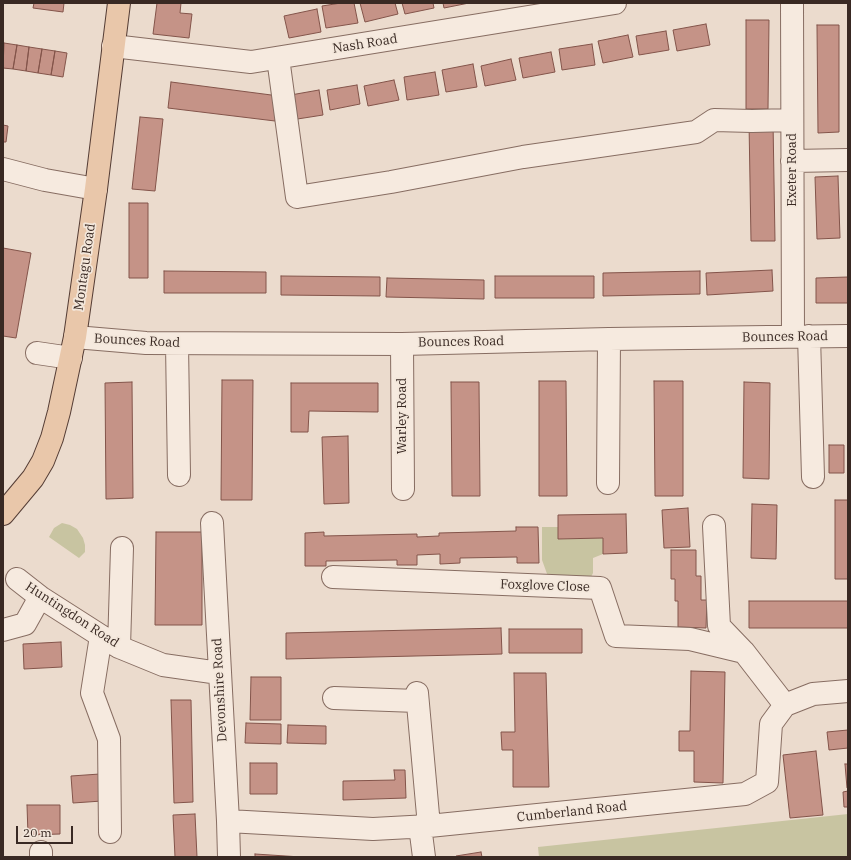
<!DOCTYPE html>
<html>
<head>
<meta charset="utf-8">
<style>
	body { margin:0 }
	#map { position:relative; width:851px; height:860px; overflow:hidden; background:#ebdbcd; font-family:"IBM Plex Serif",serif }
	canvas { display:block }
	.frame { position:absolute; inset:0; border:4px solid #392923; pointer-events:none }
	.scale { position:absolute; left:16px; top:826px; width:57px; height:18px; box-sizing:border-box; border:2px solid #392923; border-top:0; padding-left:5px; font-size:12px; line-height:14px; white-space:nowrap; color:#392923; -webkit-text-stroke:3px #f3e7db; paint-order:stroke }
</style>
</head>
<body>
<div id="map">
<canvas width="851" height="860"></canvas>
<div class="frame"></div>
<div class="scale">20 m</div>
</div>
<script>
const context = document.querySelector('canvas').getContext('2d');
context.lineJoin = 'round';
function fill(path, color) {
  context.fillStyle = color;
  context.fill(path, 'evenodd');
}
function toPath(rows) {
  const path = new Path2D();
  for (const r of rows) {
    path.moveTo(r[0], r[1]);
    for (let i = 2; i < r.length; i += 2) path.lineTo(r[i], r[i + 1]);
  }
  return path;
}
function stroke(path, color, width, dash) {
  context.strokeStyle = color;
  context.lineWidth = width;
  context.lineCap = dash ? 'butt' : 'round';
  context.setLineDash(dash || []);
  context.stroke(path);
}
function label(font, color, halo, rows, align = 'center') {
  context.font = font + ' "IBM Plex Serif",serif';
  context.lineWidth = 3.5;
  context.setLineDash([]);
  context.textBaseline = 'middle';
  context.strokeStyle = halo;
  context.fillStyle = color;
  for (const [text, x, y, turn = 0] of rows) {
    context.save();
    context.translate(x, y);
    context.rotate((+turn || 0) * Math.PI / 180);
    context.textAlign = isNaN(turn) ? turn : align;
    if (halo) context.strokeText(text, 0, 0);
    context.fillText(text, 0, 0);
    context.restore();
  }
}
fill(toPath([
	[62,523,70,525,77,529,83,538,85,545,85,552,79,558,49,537,54,528],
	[542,527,558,527,558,539,603,538,603,554,593,558,593,573,590,579,550,582,542,560],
	[848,814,848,857,539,857,538,847]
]), '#c8c4a1');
const building = toPath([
	[34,3,64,3,63,12,33,8,34,3],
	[157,3,181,3,180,13,192,14,189,38,153,34,157,3],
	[341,3,354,3,358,23,326,28,322,6,341,3],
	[360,3,395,3,398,14,365,22,360,3],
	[402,3,433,3,434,8,405,14,402,3],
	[443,3,469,3,444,8,443,3],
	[317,9,321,32,289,38,284,16,317,9],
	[746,20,769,20,768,109,746,109,746,20],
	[706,24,710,45,677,51,673,30,706,24],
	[817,25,839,25,839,132,818,133,817,25],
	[666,31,669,50,639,55,636,36,666,31],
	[628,35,633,57,603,63,598,41,628,35],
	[4,43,17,45,13,69,3,68,4,43],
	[592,44,595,65,562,70,559,49,592,44],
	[17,45,29,47,26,71,13,69,17,45],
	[29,47,42,49,38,73,26,71,29,47],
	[42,49,55,51,51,75,38,73,42,49],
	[55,51,67,53,63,77,51,75,55,51],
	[551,52,555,72,523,78,519,58,551,52],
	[511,59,516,80,485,86,481,66,511,59],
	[473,64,477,87,446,92,442,70,473,64],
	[435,72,439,95,407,100,404,77,435,72],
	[394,80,399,100,368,106,364,86,394,80],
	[171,82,279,96,275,121,168,108,171,82],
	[357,85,360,104,330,110,327,90,357,85],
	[319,90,323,115,291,120,285,96,319,90],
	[140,117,163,119,155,191,132,189,140,117],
	[773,121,775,241,751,241,749,122,773,121],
	[3,125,8,126,6,142,3,142,3,125],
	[838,176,840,238,817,239,815,177,838,176],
	[129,203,148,203,148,278,129,278,129,203],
	[3,248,31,253,16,338,3,336,3,248],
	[772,270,773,291,707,295,706,273,772,270],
	[164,271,266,272,266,293,164,293,164,271],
	[700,271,700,294,603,296,603,273,700,271],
	[281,276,380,277,380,296,281,295,281,276],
	[495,276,594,276,594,298,495,298,495,276],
	[848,277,848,303,816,303,816,278,848,277],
	[387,278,484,280,484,299,386,297,387,278],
	[222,380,253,380,252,500,221,500,222,380],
	[539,381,566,381,567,496,539,496,539,381],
	[654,381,683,381,683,496,655,496,654,381],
	[132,382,133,498,106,499,105,383,132,382],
	[451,382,479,382,480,496,452,496,451,382],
	[744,382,770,383,769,479,743,478,744,382],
	[291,383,378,383,378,412,309,411,308,432,291,432,291,383],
	[348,436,349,503,324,504,322,437,348,436],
	[829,445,844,445,844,473,829,473,829,445],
	[835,500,848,500,848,579,835,579,835,500],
	[752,504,777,505,776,559,751,558,752,504],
	[688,508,690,547,664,548,662,510,688,508],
	[626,514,627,553,603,554,603,538,558,539,558,515,626,514],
	[516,527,538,527,539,563,517,563,517,557,460,558,460,563,440,564,440,554,417,555,417,565,397,565,397,560,326,561,326,566,305,566,305,533,324,532,324,536,417,534,417,537,439,536,439,533,516,531,516,527],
	[156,532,202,532,202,625,155,625,156,532],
	[671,550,696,550,696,576,701,576,701,600,707,600,706,628,678,627,678,601,675,601,675,579,671,579,671,550],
	[749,601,848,601,848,628,749,628,749,601],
	[501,628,502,654,286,659,286,633,501,628],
	[509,629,582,629,582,653,509,653,509,629],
	[61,642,62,667,24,669,23,644,61,642],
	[691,671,725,672,723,783,694,782,694,751,679,751,679,731,690,731,691,671],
	[514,673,546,673,549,787,513,787,513,750,502,750,501,732,515,732,514,673],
	[251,677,281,677,281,720,250,720,251,677],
	[171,700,191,700,193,802,174,803,171,700],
	[246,723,281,724,281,744,245,743,246,723],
	[288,725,326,726,326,744,287,743,288,725],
	[848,730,848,748,829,750,827,732,848,730],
	[816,751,823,815,790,818,783,755,816,751],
	[250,763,277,763,277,794,250,794,250,763],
	[845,764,848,764,848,788,847,788,845,764],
	[394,770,405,770,406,798,343,800,343,781,395,780,394,770],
	[100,774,102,801,73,803,71,776,100,774],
	[848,791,848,807,844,807,843,792,848,791],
	[27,805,60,805,60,834,28,835,27,805],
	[195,814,197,857,175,857,173,815,195,814],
	[481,852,482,857,456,857,456,856,481,852],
	[255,854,301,857,255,857,255,854]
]);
fill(building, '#c59387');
stroke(building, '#83544a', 1);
const minor = toPath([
	[792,3,793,336],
	[113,46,251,62,615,3],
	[278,58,297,197,391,182,523,157,696,132,714,120,752,121,792,120],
	[792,161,848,160],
	[3,169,45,180,96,189],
	[809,336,813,477],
	[75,337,146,343,402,344,609,339,848,336],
	[177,344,179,475],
	[402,344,403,489],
	[37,353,71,358],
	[608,483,609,339],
	[212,523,228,821,229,857],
	[714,526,719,626,744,652,785,705],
	[333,577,600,588,616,636,690,639,744,652],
	[17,579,40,597,101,636,119,647,163,665,219,673],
	[3,630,25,624,40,597],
	[101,636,92,693,109,739,110,832],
	[119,647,122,548],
	[417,693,429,826],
	[334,698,417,701],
	[228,821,373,829,429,826,745,794,767,782,771,724,785,705,813,694,848,691],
	[420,826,424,857],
	[41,857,41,852]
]);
const major = toPath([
	[3,514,33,478,43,461,52,438,59,412,75,337,96,189,119,3]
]);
stroke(minor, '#876d62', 24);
stroke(major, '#553d35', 24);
stroke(minor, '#f6eadf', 22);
stroke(major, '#e9c7aa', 22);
label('13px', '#392923', '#f3e7db', [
	["Nash Road",365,44,-9],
	["Exeter Road",792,170,-90],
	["Montagu Road",85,267,-82],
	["Bounces Road",785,337,-1],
	["Bounces Road",137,341,3],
	["Bounces Road",461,342,-1],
	["Warley Road",402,416,-90],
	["Foxglove Close",545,586,2],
	["Huntingdon Road",72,615,33],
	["Devonshire Road",220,690,-93],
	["Cumberland Road",572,812,-6]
]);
</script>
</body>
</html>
